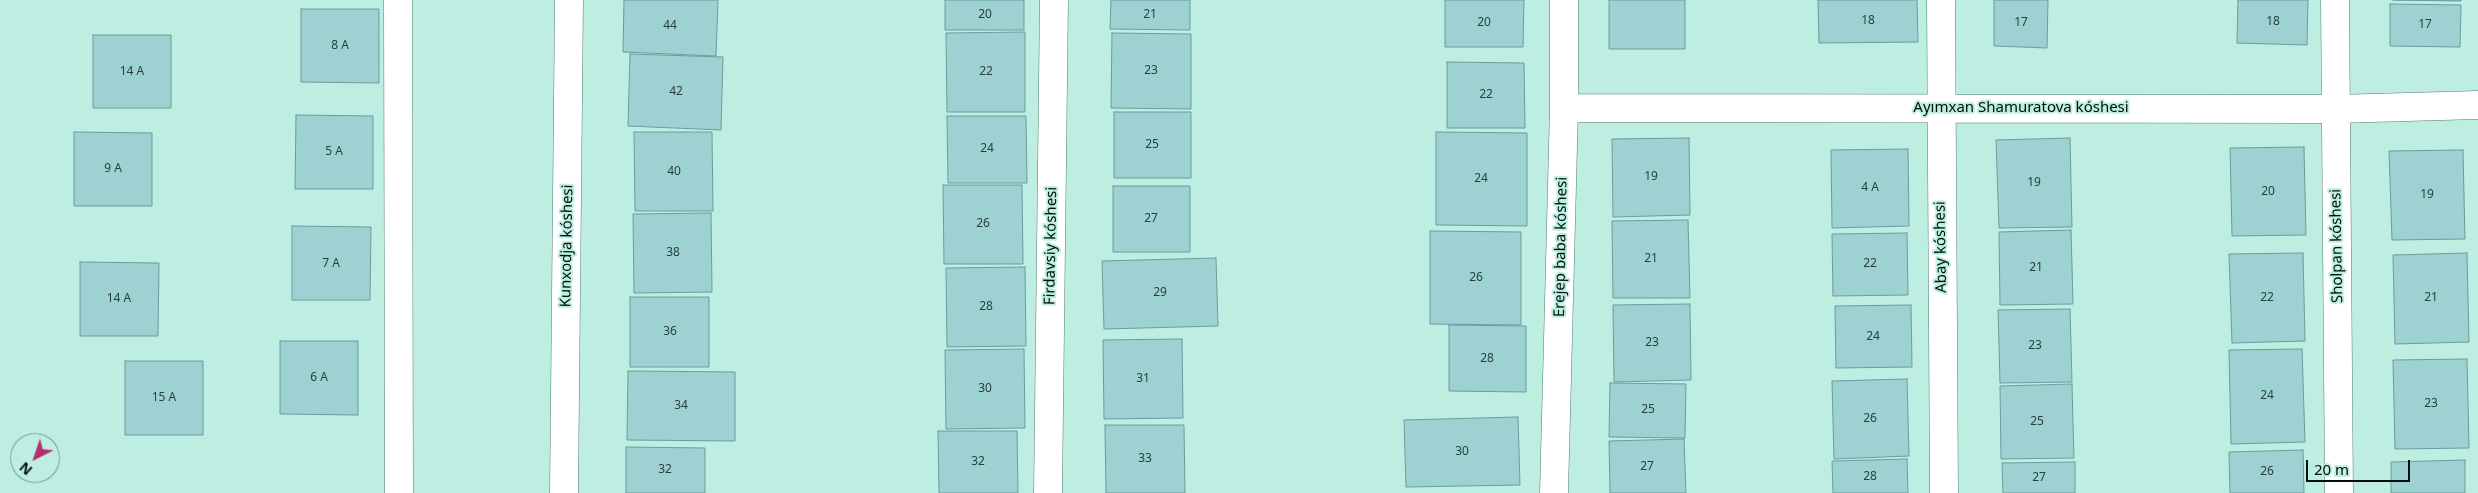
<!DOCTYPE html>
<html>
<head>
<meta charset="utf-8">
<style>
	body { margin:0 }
	#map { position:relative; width:2478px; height:493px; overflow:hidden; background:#bdeee1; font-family:"Noto Sans",sans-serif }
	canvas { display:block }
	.north { position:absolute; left:10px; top:433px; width:50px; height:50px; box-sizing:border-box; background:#bdeee1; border:1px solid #72958c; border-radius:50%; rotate:221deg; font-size:14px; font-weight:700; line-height:20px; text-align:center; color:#01100c }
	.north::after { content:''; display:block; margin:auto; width:18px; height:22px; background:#b72e6d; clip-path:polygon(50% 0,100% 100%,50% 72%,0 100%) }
	.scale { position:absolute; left:2306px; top:460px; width:104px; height:22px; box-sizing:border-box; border:2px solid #01100c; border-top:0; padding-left:6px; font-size:15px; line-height:18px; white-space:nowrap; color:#01100c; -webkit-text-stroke:4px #bdeee1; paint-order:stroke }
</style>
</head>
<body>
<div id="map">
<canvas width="2478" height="493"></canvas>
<div class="north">N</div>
<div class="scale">20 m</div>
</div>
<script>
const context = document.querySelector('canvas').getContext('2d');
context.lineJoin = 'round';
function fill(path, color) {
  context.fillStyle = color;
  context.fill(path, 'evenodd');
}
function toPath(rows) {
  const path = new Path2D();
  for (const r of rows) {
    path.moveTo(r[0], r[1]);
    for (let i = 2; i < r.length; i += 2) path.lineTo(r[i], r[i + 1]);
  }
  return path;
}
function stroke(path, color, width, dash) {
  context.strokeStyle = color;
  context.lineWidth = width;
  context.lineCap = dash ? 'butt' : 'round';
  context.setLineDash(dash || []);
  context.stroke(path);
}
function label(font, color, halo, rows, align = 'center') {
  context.font = font + ' "Noto Sans",sans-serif';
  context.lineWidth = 4;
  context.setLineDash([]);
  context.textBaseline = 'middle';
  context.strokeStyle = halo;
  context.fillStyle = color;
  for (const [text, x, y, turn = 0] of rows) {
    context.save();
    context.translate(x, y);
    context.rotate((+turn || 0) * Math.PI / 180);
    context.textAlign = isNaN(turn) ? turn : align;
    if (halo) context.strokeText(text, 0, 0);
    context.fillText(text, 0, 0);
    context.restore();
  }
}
const building = toPath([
	[624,0,718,0,716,56,623,52,624,0],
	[945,0,1024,0,1024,30,945,30,945,0],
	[1111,0,1190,0,1190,30,1110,29,1111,0],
	[1445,0,1524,0,1523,47,1445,47,1445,0],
	[1609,0,1685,0,1685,49,1609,49,1609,0],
	[1818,0,1917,0,1918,42,1819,43,1818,0],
	[1994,0,2048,0,2047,48,1994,46,1994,0],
	[2238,0,2308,0,2307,45,2237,43,2238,0],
	[2393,0,2461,0,2461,1,2393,0],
	[2390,4,2461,5,2460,47,2390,46,2390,4],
	[301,9,379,9,379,83,301,82,301,9],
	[1025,32,1025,112,947,112,946,33,1025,32],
	[1112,33,1191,34,1191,109,1111,108,1112,33],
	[93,35,171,35,171,108,93,108,93,35],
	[630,54,723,57,721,130,628,126,630,54],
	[1447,62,1524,63,1525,128,1447,128,1447,62],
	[1114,112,1191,112,1191,178,1114,178,1114,112],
	[296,115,373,116,373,189,295,189,296,115],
	[947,116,1026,116,1027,183,948,183,947,116],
	[74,132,152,133,152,206,74,206,74,132],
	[634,132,712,132,713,211,635,211,634,132],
	[1436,132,1527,133,1527,226,1436,225,1436,132],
	[1689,138,1690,215,1613,217,1612,139,1689,138],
	[2070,138,2072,227,1999,228,1996,140,2070,138],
	[2304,147,2306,235,2232,236,2230,148,2304,147],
	[1908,149,1909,226,1832,228,1831,150,1908,149],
	[2463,150,2465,239,2392,240,2389,151,2463,150],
	[943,185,1022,185,1023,264,944,264,943,185],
	[1113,186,1190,186,1190,252,1113,252,1113,186],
	[711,213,712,292,634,293,633,214,711,213],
	[1688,220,1690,298,1613,298,1612,221,1688,220],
	[292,226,371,227,370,300,292,300,292,226],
	[2071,230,2073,304,2000,305,1999,232,2071,230],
	[1430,231,1521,232,1521,325,1430,324,1430,231],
	[1907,233,1908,295,1833,296,1832,234,1907,233],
	[2303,253,2305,341,2232,343,2229,254,2303,253],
	[2467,253,2469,342,2395,344,2393,255,2467,253],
	[1216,258,1218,326,1104,329,1102,261,1216,258],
	[80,262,159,263,158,336,80,336,80,262],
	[1025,267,1026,346,947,347,946,268,1025,267],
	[630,297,709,297,709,367,630,367,630,297],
	[1690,304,1691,380,1614,382,1613,305,1690,304],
	[1911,305,1912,367,1836,368,1835,306,1911,305],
	[2070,309,2072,382,2000,383,1998,310,2070,309],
	[1449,325,1526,326,1526,392,1449,391,1449,325],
	[1182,339,1183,418,1104,419,1103,340,1182,339],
	[280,341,358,341,358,415,280,414,280,341],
	[1024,349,1025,428,946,429,945,350,1024,349],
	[2302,349,2305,442,2231,444,2229,350,2302,349],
	[2467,359,2469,448,2395,449,2393,360,2467,359],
	[125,361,203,361,203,435,125,435,125,361],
	[628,371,735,372,735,441,627,440,628,371],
	[1907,379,1909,456,1834,459,1832,381,1907,379],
	[1610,383,1686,384,1685,438,1609,437,1610,383],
	[2072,384,2074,458,2001,459,2000,386,2072,384],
	[1518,417,1520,485,1406,487,1404,420,1518,417],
	[1105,425,1184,425,1185,493,1106,493,1105,425],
	[938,431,1017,431,1018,493,939,493,938,431],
	[1684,439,1686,493,1610,493,1609,441,1684,439],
	[626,447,705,448,705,493,626,493,626,447],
	[2303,450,2304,493,2230,493,2229,452,2303,450],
	[1907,459,1908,493,1833,493,1832,461,1907,459],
	[2465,460,2465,493,2391,493,2391,462,2465,460],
	[2075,462,2075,493,2003,493,2002,463,2075,462]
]);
fill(building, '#9dd1d2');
stroke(building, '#6a9c9d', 1);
const street = toPath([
	[398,0,399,493],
	[1941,0,1944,493],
	[2335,0,2339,493],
	[1564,108,2336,109,2478,105],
	[564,493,569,0],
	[1048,493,1054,0],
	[1554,493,1564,108,1564,0]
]);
stroke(street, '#507e73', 29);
stroke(street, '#fff', 28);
label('12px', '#28403e', null, [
	["20",985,15],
	["21",1150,15],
	["18",1868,21],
	["18",2273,22],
	["20",1484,23],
	["17",2021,23],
	["17",2425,25],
	["44",670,26],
	["8 А",340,46],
	["23",1151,71],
	["14 А",132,72],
	["22",986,72],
	["42",676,92],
	["22",1486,95],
	["25",1152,145],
	["24",987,149],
	["5 А",334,152],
	["9 А",113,169],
	["40",674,172],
	["19",1651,177],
	["24",1481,179],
	["19",2034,183],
	["4 А",1870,188],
	["20",2268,192],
	["19",2427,195],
	["27",1151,219],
	["26",983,224],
	["38",673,253],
	["21",1651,259],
	["7 А",331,264],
	["22",1870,264],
	["21",2036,268],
	["26",1476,278],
	["29",1160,293],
	["22",2267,298],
	["21",2431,298],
	["14 А",119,299],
	["28",986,307],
	["36",670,332],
	["24",1873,337],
	["23",1652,343],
	["23",2035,346],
	["28",1487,359],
	["6 А",319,378],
	["31",1143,379],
	["30",985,389],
	["24",2267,396],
	["15 А",164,398],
	["23",2431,404],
	["34",681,406],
	["25",1648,410],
	["26",1870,419],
	["25",2037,422],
	["30",1462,452],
	["33",1145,459],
	["32",978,462],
	["27",1647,467],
	["32",665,470],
	["26",2267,472],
	["28",1870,477],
	["27",2039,478]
]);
label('15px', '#01100c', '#bdeee1', [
	["Ayımxan Shamuratova kóshesi",2021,108],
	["Kunxodja kóshesi",567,246,-89],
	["Firdavsiy kóshesi",1051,246,-89],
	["Sholpan kóshesi",2337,246,-91],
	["Erejep baba kóshesi",1561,247,-89],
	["Abay kóshesi",1941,247,-91]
]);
</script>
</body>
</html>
